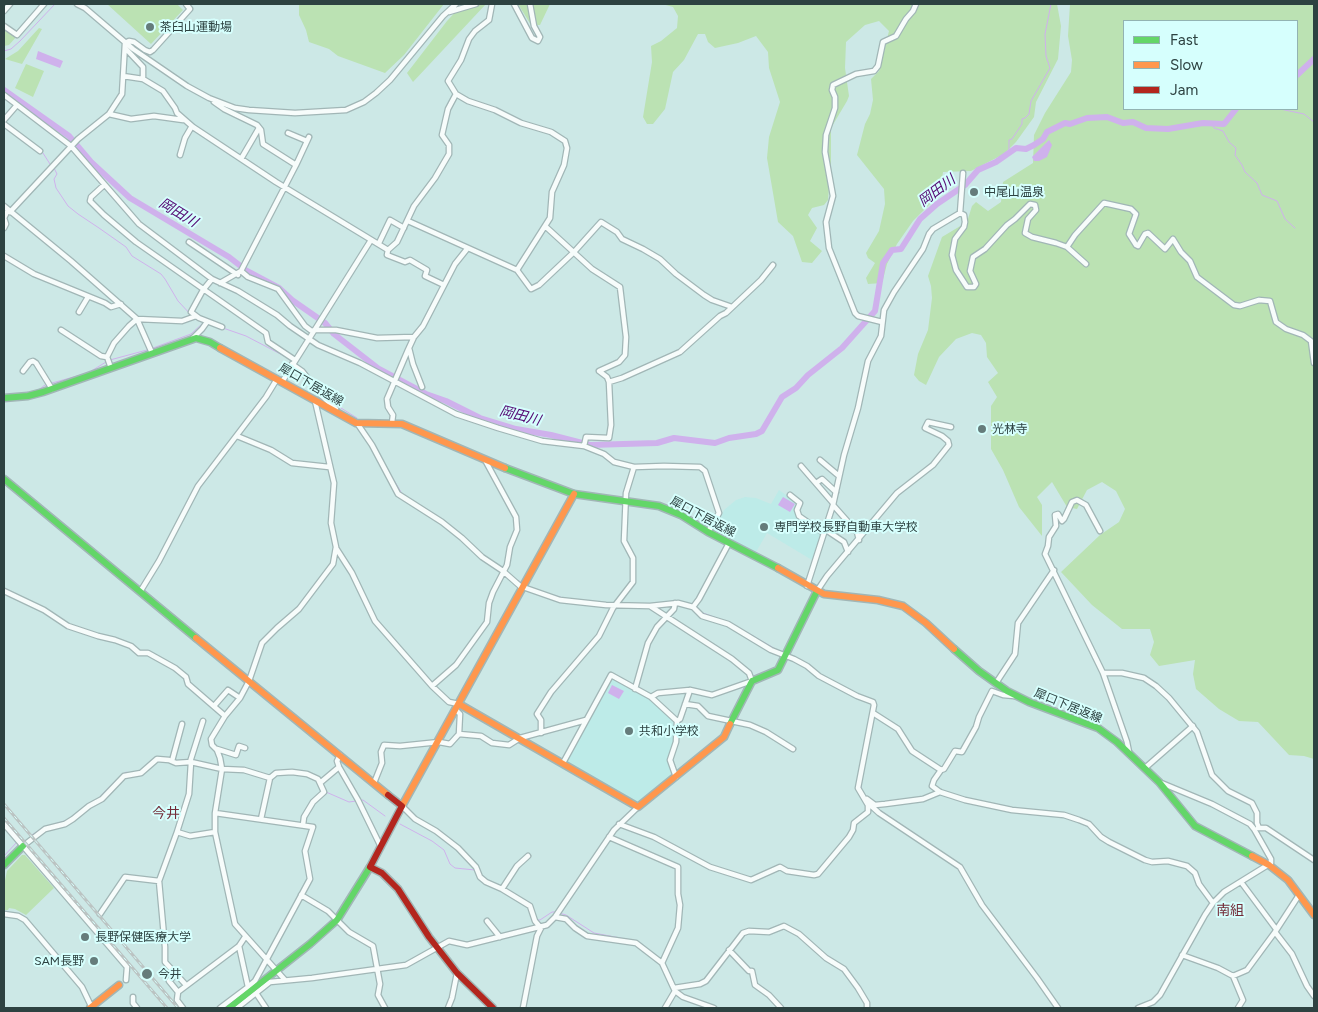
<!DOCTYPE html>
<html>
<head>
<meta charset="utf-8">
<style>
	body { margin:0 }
	#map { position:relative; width:1318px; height:1012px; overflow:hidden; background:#cce8e6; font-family:Figtree,sans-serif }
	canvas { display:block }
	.frame { position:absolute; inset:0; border:5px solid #2d4241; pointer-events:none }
	.legend { position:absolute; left:1123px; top:20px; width:175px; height:90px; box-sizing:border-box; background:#d6fffd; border:1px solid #92b3b2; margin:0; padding:6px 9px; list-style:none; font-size:15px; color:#2d4241 }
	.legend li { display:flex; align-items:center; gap:10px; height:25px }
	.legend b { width:25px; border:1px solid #92b3b2 }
</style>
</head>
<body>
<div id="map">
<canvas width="1318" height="1012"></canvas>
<div class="frame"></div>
<ul class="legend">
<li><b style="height:6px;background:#63d668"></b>Fast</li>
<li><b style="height:6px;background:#ff974d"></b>Slow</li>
<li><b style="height:6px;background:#b3261e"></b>Jam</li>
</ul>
</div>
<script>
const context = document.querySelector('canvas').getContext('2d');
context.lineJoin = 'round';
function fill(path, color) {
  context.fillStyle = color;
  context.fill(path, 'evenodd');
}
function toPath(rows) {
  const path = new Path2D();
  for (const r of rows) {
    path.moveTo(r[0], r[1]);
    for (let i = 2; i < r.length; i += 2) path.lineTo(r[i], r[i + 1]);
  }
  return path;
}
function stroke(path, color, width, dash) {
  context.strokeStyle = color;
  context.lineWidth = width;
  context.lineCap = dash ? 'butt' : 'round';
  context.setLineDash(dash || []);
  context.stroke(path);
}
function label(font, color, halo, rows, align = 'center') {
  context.font = font + ' Figtree,"Noto Sans JP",sans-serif';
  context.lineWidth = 4;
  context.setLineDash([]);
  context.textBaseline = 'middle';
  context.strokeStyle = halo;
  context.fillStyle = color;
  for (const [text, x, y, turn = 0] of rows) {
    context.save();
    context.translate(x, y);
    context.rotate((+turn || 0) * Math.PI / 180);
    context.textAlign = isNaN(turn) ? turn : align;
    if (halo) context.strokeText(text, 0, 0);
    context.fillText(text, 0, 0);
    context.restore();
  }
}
fill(toPath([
	[779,490,799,504,796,511,821,533,812,560,767,533,756,552,713,532,724,510,736,500,745,497,756,498,771,504],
	[611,678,656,703,675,722,674,741,668,762,673,775,640,803,637,803,567,762]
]), '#bdebe8');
fill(toPath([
	[107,4,177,4,183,10,151,44],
	[299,4,444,4,404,55,385,73,338,56,329,49,309,42,306,30,299,15],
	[463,4,486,4,413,82,407,73,447,21],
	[518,4,550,4,540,25,531,25],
	[662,4,1057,4,1061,26,1058,59,1036,102,1034,117,1016,142,1004,154,971,171,943,172,940,194,913,221,897,244,887,264,882,283,868,284,866,278,875,263,868,258,866,253,879,231,885,204,884,189,857,155,865,124,870,114,873,100,871,79,879,71,889,31,879,21,865,25,846,42,845,68,849,96,847,101,831,128,831,165,828,200,824,205,812,208,808,215,817,228,810,241,822,251,812,263,802,262,793,236,778,222,767,158,769,137,780,102,769,68,768,52,756,36,738,43,715,48,708,42,705,34,698,34,684,60,673,72,665,109,653,124,647,124,643,117,652,62,651,46,661,41,677,28,678,16,673,7],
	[1070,4,1314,4,1314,759,1304,756,1289,755,1258,722,1239,721,1219,709,1196,689,1193,674,1195,660,1159,666,1150,655,1154,642,1150,629,1122,629,1092,605,1061,572,1100,535,1119,522,1125,509,1116,491,1102,482,1087,490,1077,509,1067,507,1052,482,1037,497,1042,505,1042,536,1019,507,1003,470,991,449,991,406,997,397,988,382,998,373,987,357,986,343,981,335,972,333,956,339,939,357,926,385,919,381,914,375,918,354,928,330,932,298,931,286,928,276,942,237,967,222,972,206,976,202,988,211,1001,202,1003,182,1033,163,1034,135,1045,113,1071,72,1072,60,1068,36],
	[1124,21,1297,21,1297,109,1124,109],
	[4,27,17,36,9,45,4,46],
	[39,28,42,29,22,64,5,59,18,51],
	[26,64,44,71,33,97,15,88],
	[22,855,25,855,54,888,26,915,15,909,9,908,8,910,4,910,4,885,7,871]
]), '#bbe2b3');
fill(toPath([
	[38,51,63,61,60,68,36,59],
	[1049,140,1052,145,1047,157,1039,161,1034,161,1032,157],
	[783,497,795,504,790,512,778,505],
	[612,685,624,691,619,699,608,693]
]), '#cfb1ec');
stroke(toPath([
	[4,51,11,49,20,41,55,4],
	[1280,109,1304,114,1314,122],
	[1212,124,1214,128,1223,131,1229,142,1236,148,1235,155,1242,165,1245,172,1257,183,1262,195,1277,201,1285,219,1295,228],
	[41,150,50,164],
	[1009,153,1009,140,1012,139,1022,124,1022,119,1025,118,1029,114,1031,101,1050,68,1046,56,1045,34,1051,4],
	[54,168,57,174,54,179,56,188,68,206,78,214,99,228,126,247,132,256,161,274,165,279,178,301,192,316],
	[223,328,246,336,290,359],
	[153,348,191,334,203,323],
	[110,360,147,350],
	[295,363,303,370],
	[88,373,106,362],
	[318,388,333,403,357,418],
	[37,391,45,385,77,376],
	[4,395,8,395],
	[362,426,365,430],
	[383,462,401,492,405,496],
	[454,529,477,549],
	[494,562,503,568],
	[515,579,521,582],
	[549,594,567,599],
	[596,602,609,603],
	[680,602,691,604],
	[697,608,703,613,725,621],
	[731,623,777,650],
	[861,789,862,778],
	[326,792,349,802,363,800,385,816],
	[98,799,117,779,126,772],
	[878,809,954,860],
	[400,824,432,841,444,850,450,864,455,868,475,870],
	[48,826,68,820,74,815],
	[32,835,44,827],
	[4,856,17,842],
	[963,867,973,885],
	[525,900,532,904,534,911],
	[559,913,566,915,594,933,636,941],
	[537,920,540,920,552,912,555,912],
	[640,943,653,953]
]), '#cfb1ec', 1);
stroke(toPath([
	[1297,75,1314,59],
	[4,90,69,136,91,162,130,198,229,257,247,271,279,288,292,300,325,323,334,334,379,369,426,394,446,401,480,418,516,429,551,435,590,445,657,443,674,438,715,443,729,438,756,434,762,431,782,397,796,388,808,375,842,348,875,311,883,263,892,250,901,249,920,219,937,204,965,185,978,170,996,162,1016,148,1026,149,1034,145,1043,139,1047,132,1065,123,1070,124,1087,118,1107,117,1123,123,1133,122,1146,128,1168,129,1203,123,1224,124,1236,109]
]), '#cfb1ec', 6);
const street = toPath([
	[77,4,85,8,133,49,187,86,209,98,235,108,249,110,295,113,346,110,364,102,376,93,390,80,443,16,456,4],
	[492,4,489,20,475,31,469,39,461,60,448,81,456,94,468,101,495,110,521,123,551,132,565,141,567,148,564,165,552,192,550,218,517,270],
	[514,4,532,38,538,41,540,37,534,26,530,4],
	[4,11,10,4],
	[449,12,476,4],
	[4,26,17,35,44,4],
	[125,43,129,41,134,42,145,50,150,52,153,50,190,9,186,4],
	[126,49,143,67,143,79],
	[123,76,143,79,163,91,175,108,177,113,193,127,276,182,388,250],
	[4,95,71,146,139,224,212,279,238,291,277,315,290,326,318,345,360,363,456,414,498,428,542,441,584,446,604,454,614,462,634,467,664,466,700,467,705,471,719,513,708,532],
	[214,102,224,109,257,125,261,130,263,144,296,165,241,271,220,283],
	[109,114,131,119,154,116,183,120],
	[4,120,17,105],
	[4,124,40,151],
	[288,133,307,141],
	[180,155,185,138,192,126],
	[241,159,259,128],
	[296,165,309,137],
	[104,185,91,197,90,201,104,215,136,242,266,333,268,342,295,360],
	[4,206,71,261,137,319,152,353],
	[10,212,78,139,109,114,122,94,125,43],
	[960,213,964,215,965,222,964,227,955,239,952,255,956,270,967,287,974,287,976,284,970,271,973,257,985,249,1007,225,1015,219,1030,204,1035,205,1036,210,1028,219,1025,233,1032,237,1056,243,1067,247,1086,264],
	[408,221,517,270,531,289,539,285,574,252,601,222,617,232,622,239,643,249,660,259,676,274,704,295,712,300,732,307],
	[545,226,592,269,620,287,626,337,625,355,619,362,599,371,607,377,609,382,611,425,609,438,586,437,584,446],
	[4,228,6,224,4,218,8,210],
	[189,242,238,275],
	[379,243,390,220,404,228],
	[1067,247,1075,235,1104,203,1131,209,1136,214,1129,234,1136,245,1138,246,1145,234,1148,233,1165,249,1173,239,1181,252,1190,261,1197,277,1234,305,1240,306,1259,300,1270,301,1276,322,1286,329,1303,335,1311,341,1314,363],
	[388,250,397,242,414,206,435,178,449,154,449,145,442,135,448,109,456,94],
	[388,250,387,255,405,262,410,260,427,270,425,276,444,285],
	[4,256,34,274,105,303,111,307,121,304],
	[241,271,248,277,278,289,305,326,313,332],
	[212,279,203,290,191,312,199,318,222,327],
	[79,312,88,297],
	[882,322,858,316,855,313,829,248,826,222,833,196,825,152,826,135,835,108,835,97,832,90,833,85,856,74,874,71,878,66,883,42,896,36,906,19,913,11,916,4],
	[61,330,101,356,107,357],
	[314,330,336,330,377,338,414,337],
	[193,338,202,329,207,322],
	[409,348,413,364,422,387],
	[292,364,302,371,320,394,336,409],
	[111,368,107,357,114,343,129,326,137,319,182,321,196,316],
	[23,371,30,362,33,361,36,363,52,389],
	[282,382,371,240],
	[609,382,622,378,680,352,720,316,726,313,761,280,773,265],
	[357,423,372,445,398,494,442,522,462,538,482,557,503,571,520,586,560,600,606,605,650,606,732,659,749,673,752,681,712,695,690,690,658,693,651,697],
	[392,423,393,415,388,407,387,399,408,350,414,337,423,326,455,264,467,249],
	[237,436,271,450,292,463,329,467],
	[820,460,839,476],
	[801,466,833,503],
	[816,483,822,479,836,492],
	[790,495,800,503,797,510,799,516,822,532,826,530,844,542,848,552],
	[833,505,857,532,859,540],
	[1100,531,1086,505,1077,500,1072,502,1064,519,1062,521,1058,514,1055,515,1056,526,1049,537,1048,546,1045,554,1103,673,1127,742,1129,752],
	[336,548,352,573,375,621,432,686,449,702,459,704],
	[807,586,833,505,844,455,858,408,868,361,881,336,884,310,894,292,923,249,929,234,933,229,960,213,963,173],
	[4,591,44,610,68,626,98,636,115,640,131,646,139,653,148,653,175,668,186,677,188,684,225,716],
	[817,591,827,576,897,493,933,465,949,445,948,441,942,436,925,428,928,422,951,427],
	[140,592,159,561,198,486,266,397,277,379],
	[650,606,678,603,693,607],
	[1103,673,1122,673,1144,678,1156,686,1169,698,1197,732,1212,775,1228,791,1252,803,1257,813,1257,823,1259,828],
	[996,683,1015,654,1018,623,1054,570],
	[432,686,456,665,487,622,489,603,493,592,507,565,510,547,517,530,516,517,485,460],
	[635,689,648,643,657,627,674,609,675,603],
	[1014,696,1003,695,992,691,979,717,976,727,962,752,955,751,944,769,941,770,934,780,932,786,940,792,965,800,1012,810,1064,815,1079,820,1089,824,1101,837,1109,842,1145,860,1152,862,1168,861,1187,866,1195,873,1199,884,1213,903],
	[685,704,698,706,708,716,750,725,766,732,793,749],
	[214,706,228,690,240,698],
	[873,713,898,729,912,751,941,770],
	[677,721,680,719,690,690],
	[541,733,541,720,537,714,551,692,599,636,613,608,633,582,633,558,624,541,626,493,634,467],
	[459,734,481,736,492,743,509,745,520,738,586,720],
	[217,749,236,755,239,746,245,748],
	[340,755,337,761,339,767,358,800,381,847],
	[172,761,182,724],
	[190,762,203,721],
	[563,763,611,675,651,697,677,721,676,742,670,760,676,777],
	[1145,768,1193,726],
	[320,783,339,767],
	[374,783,382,763,381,752,384,745,400,746,439,742,450,744,459,734,460,714,456,710],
	[867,799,875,805,885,804,923,799,940,792],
	[867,802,879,813,960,867,982,905,1037,978,1058,1008],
	[402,806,415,819,436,831,458,848,476,867,480,877,486,882,502,889,530,906,535,921,541,928,537,936,523,1008],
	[215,813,313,827,305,851,310,879,255,981,248,987],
	[261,819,270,778],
	[4,824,127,967,126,980],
	[619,824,654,837,710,867,751,880,780,867,787,871,814,875,818,874,849,837,853,830,854,823,868,812,868,805,858,788,874,705,873,702,857,696,819,676,807,666,794,659,771,650,728,624,702,616,693,607,699,599,729,543],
	[1258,828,1266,828,1314,860],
	[177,832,189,794,191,762],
	[609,837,678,867,678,894,680,905,678,928,662,963],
	[23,846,45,829,65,824,73,819,89,806,102,799,124,776,141,773,157,759,169,760,176,763,191,762,222,769,244,770,270,778,276,773,292,772,307,774,318,779,324,792,313,802,304,817,303,825],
	[159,881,165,947,165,962,186,985],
	[1241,882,1276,929],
	[502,889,517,866,528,856],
	[301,895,328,911,349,932,373,946,380,984,378,995,385,1008],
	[1299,895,1275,932,1292,954,1307,986,1314,996],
	[4,914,18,916,25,920,82,987,92,1008],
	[100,914,125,877,159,881,177,832,190,836,215,832],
	[555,917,566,919,575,928,587,936,636,943,662,963,675,991,683,997,714,1008],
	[487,921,500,937],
	[729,950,749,971,752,971,755,985,769,995,781,1008],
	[1182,955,1218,968,1233,976],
	[176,974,169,981,178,992],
	[285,980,235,924,215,832,215,813,222,769,220,758,217,750,212,745,211,739,225,716,240,698,249,681,262,643,277,628,299,609,333,564,336,547,331,523,334,483,315,401],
	[674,988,700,984,706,981,743,933,749,931,769,932,784,926,799,934,826,958,844,969,858,988,867,1003,867,1008],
	[256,993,266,1008],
	[133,997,133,1003,137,1008],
	[183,1008,177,1000,178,992,239,946,245,937],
	[220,1008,248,987,239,946],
	[237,1008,270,982,312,978,406,965,449,941,467,945,547,925,555,917,614,830,638,807],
	[448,1008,452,998,457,973],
	[665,1008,675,991],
	[1138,1008,1153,1002,1160,995,1205,915,1213,903,1224,892,1271,863,1271,859,1254,829,1250,824,1212,804,1159,782],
	[1238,1008,1243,1000,1233,976,1247,970,1275,932]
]);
const fast = toPath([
	[4,398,28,396,43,392,196,338,210,342,220,348],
	[505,468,574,494,659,506,681,515,708,532,778,568],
	[4,479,196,638],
	[954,649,979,671,1007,691,1029,702,1098,728,1117,742,1159,782,1195,826,1252,856],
	[730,724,752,681,778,670,817,591],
	[4,865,23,846],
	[229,1008,310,944,337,920,370,867]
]);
const slow = toPath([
	[220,348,356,423,402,424,505,468],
	[778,568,824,594,878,600,903,606,926,623,954,649],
	[196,638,388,795],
	[459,704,638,807,724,737,730,724],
	[402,806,574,494],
	[1252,856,1269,865,1288,880,1314,915],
	[90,1008,119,985]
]);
const jam = toPath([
	[388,795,402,806,370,867,382,873,398,889,429,937,457,973,493,1008]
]);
stroke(street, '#a1b6b6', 7);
stroke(fast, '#a1b6b6', 9);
stroke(slow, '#a1b6b6', 9);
stroke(jam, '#a1b6b6', 9);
stroke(street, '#f7fcfb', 4.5);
stroke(fast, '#63d668', 6);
stroke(slow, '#ff974d', 6);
stroke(jam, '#b3261e', 6);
const rail = toPath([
	[4,804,178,1008],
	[4,818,167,1008]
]);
stroke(rail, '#bbc3c2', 3);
stroke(rail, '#d6fffd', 1, [4]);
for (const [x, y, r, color] of [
	[150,27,5,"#657c7b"],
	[974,192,5,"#657c7b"],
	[982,429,5,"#657c7b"],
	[764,527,5,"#657c7b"],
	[629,731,5,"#657c7b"],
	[85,937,5,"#657c7b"],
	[94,961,5,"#657c7b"],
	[147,974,6,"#657c7b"]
]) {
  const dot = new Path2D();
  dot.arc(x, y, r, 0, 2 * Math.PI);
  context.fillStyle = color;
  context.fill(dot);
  stroke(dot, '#d6fffd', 2);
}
label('12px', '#2d4241', '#d6fffd', [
	["茶臼山運動場",160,27],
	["中尾山温泉",984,192],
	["光林寺",992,429],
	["専門学校長野自動車大学校",774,527],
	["共和小学校",639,731],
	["長野保健医療大学",95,937],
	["SAM長野",84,961,"right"],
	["今井",158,974]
], 'left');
label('12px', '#2d4241', '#d6fffd', [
	["犀口下居返線",311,385,30],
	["犀口下居返線",703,517,28],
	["犀口下居返線",1068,706,22]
]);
label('italic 14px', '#530671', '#d6fffd', [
	["岡田川",937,191,-37],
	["岡田川",178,213,31],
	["岡田川",520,416,14]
]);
label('14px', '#732c38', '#d6fffd', [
	["今井",166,814],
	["南組",1230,911]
]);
</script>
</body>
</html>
